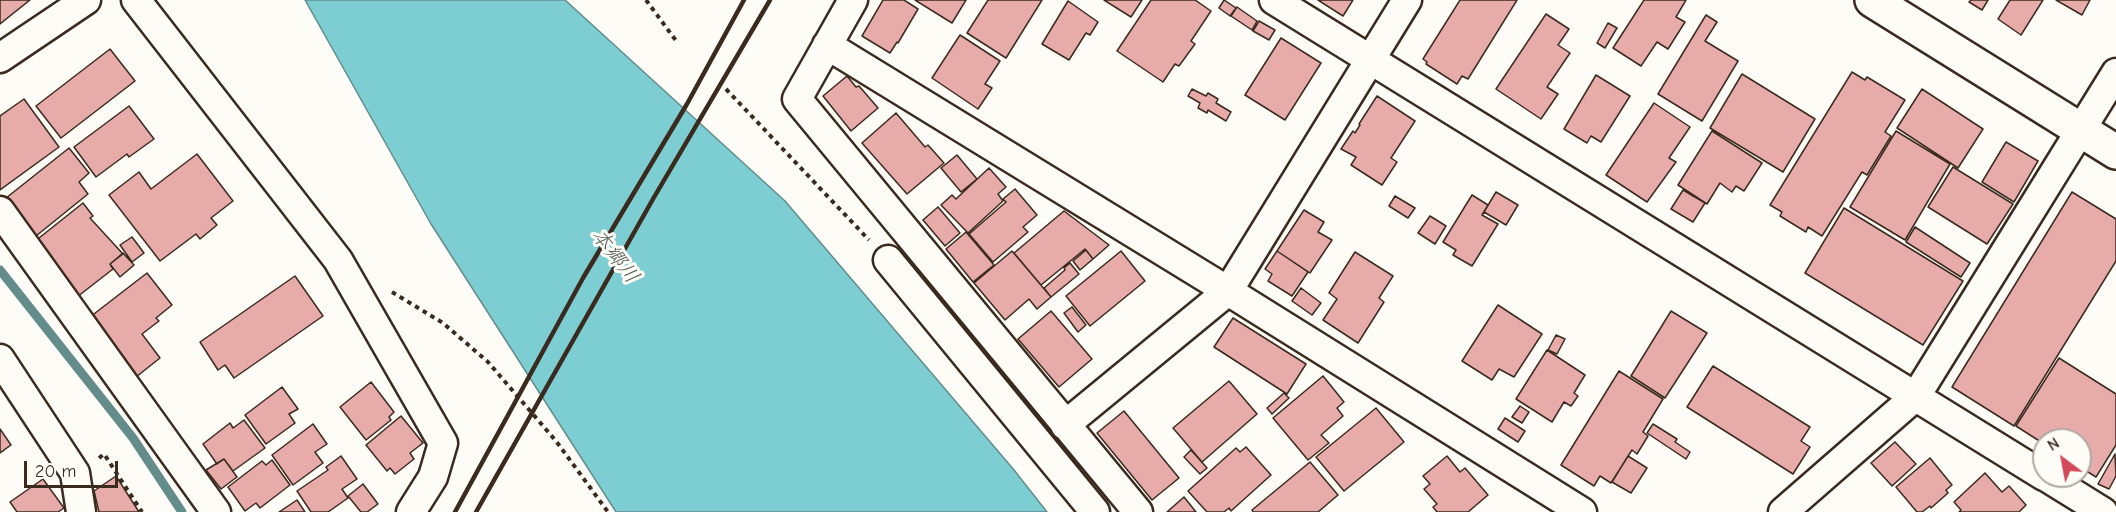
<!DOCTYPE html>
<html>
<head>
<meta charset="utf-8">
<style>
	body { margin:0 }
	#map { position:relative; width:2116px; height:512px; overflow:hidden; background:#fdfcf7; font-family:"Comic Neue",sans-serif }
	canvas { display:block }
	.north { position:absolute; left:2032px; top:428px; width:60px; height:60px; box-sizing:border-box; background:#fdfcf7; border:2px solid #afa8a0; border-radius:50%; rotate:328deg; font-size:16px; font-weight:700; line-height:24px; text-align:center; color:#3b2a1e }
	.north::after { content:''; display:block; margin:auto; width:21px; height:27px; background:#d1495b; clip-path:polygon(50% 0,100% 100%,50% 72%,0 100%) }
	.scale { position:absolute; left:24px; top:461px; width:94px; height:27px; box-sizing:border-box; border:3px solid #3b2a1e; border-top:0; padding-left:8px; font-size:18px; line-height:21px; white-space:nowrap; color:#3b2a1e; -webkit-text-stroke:4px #fdfcf7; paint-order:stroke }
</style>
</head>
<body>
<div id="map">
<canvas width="2116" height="512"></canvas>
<div class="north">N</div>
<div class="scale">20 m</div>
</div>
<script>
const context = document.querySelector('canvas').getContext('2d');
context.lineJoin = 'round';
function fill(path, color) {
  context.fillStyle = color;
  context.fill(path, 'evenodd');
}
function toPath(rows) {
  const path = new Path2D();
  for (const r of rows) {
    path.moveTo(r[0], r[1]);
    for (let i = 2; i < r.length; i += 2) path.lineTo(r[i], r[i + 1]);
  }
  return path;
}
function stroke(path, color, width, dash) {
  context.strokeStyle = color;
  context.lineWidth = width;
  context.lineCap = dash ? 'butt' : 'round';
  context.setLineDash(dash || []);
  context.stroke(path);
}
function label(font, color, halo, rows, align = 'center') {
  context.font = font + ' "Comic Neue","Klee One",sans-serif';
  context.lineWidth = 6;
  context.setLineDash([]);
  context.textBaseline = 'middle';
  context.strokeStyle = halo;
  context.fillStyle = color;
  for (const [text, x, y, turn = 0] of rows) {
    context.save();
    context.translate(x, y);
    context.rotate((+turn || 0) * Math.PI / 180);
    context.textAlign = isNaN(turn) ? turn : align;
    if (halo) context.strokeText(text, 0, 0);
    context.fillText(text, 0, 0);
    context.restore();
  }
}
const water = toPath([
	[305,0,565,0,785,201,1014,470,1047,512,616,512,431,224,305,0]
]);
fill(water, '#7dced3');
stroke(water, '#638c8b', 1.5);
stroke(toPath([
	[0,270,133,438,182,512]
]), '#638c8b', 9);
const building = toPath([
	[0,0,30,0,0,24,0,0],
	[883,0,904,0,918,9,898,43,897,42,890,53,862,36,883,0],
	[915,0,966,0,952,23,915,0],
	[988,0,1042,0,1006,58,967,33,988,0],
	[1104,0,1142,0,1131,17,1104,0],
	[1151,0,1195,0,1211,11,1191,41,1195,44,1179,66,1175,64,1163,82,1117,51,1151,0],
	[1224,0,1236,8,1230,16,1219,8,1224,0],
	[1318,0,1353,0,1343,16,1318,0],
	[1460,0,1517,0,1468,79,1462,76,1457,84,1426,64,1427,62,1423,59,1460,0],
	[1644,0,1686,0,1676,17,1685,22,1668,49,1657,42,1641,66,1613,48,1644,0],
	[1971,0,1988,0,1982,10,1969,2,1971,0],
	[2010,0,2043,0,2021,35,1998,19,2010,0],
	[2056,0,2090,0,2082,15,2056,0],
	[1068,1,1098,22,1090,35,1086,33,1069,60,1042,44,1068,1],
	[1237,7,1257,21,1252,30,1231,16,1237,7],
	[1546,14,1569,29,1558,45,1570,53,1547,87,1558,94,1541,119,1496,89,1546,14],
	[1706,15,1717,22,1705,41,1738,61,1702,121,1658,94,1706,15],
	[1259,21,1275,30,1269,40,1253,31,1259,21],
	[1608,23,1617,28,1605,48,1597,43,1608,23],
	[960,35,1000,61,985,84,992,88,978,109,932,78,960,35],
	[1281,38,1321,63,1285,120,1245,95,1281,38],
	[110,49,135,81,61,138,36,106,110,49],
	[1852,72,1865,80,1867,77,1905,100,1885,132,1891,136,1867,175,1862,172,1822,236,1808,227,1806,232,1780,216,1782,212,1770,205,1852,72],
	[1742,74,1815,119,1783,172,1710,128,1742,74],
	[1596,75,1630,96,1601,142,1591,136,1587,143,1564,129,1596,75],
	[847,76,856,87,859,86,878,108,851,131,823,96,847,76],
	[1192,89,1206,96,1208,93,1218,99,1216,103,1231,112,1226,121,1208,110,1207,113,1198,108,1200,103,1188,96,1192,89],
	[1922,89,1983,129,1958,168,1897,128,1922,89],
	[1377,96,1415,121,1391,158,1397,162,1382,185,1351,165,1356,157,1341,149,1353,131,1355,133,1360,125,1359,124,1377,96],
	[24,99,59,147,0,190,0,116,24,99],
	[1654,103,1690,127,1669,158,1676,162,1647,202,1606,175,1654,103],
	[129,106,154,139,129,157,127,154,96,177,74,147,129,106],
	[896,113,925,147,928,145,944,163,907,194,862,143,896,113],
	[1712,131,1762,163,1744,191,1736,186,1732,192,1720,183,1707,204,1678,185,1712,131],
	[1896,131,1950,164,1905,240,1850,207,1896,131],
	[2006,142,2038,161,2014,202,1982,182,2006,142],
	[69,148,89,173,79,182,88,194,31,240,1,202,69,148],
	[197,154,233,201,211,218,217,225,200,239,196,234,160,261,109,195,139,172,151,189,197,154],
	[957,155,977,179,961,192,941,168,957,155],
	[1953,167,2013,204,1987,244,1928,207,1953,167],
	[989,168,1006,187,998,194,1003,201,968,233,941,205,952,195,956,199,989,168],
	[1015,189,1037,215,1023,227,1028,232,993,262,969,234,1006,202,1003,199,1015,189],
	[1683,190,1705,203,1693,222,1671,209,1683,190],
	[1496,192,1518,205,1506,225,1484,212,1496,192],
	[2072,192,2116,219,2116,261,2014,426,1952,387,2072,192],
	[1472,195,1488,205,1482,215,1498,224,1472,266,1453,255,1456,250,1443,242,1472,195],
	[1395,196,1415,208,1408,218,1389,206,1395,196],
	[83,203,93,216,90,218,123,254,110,264,113,269,77,297,29,246,83,203],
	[938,207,960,233,945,246,923,220,938,207],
	[1844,208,1963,281,1923,345,1805,273,1844,208],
	[1304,210,1324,222,1318,232,1332,240,1310,273,1277,251,1304,210],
	[1064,211,1109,245,1093,259,1085,249,1041,285,1014,253,1064,211],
	[1430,216,1446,226,1435,244,1418,233,1430,216],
	[1915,227,1970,263,1961,277,1906,242,1915,227],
	[966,232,994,265,973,282,946,249,966,232],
	[132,237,144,253,132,262,120,245,132,237],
	[1086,250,1093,259,1080,270,1073,261,1086,250],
	[1012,251,1051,297,1037,309,1029,299,1005,320,974,283,1012,251],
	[1121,251,1145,281,1090,326,1066,296,1121,251],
	[1277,251,1308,272,1292,296,1268,281,1272,274,1265,269,1277,251],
	[1355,252,1393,276,1379,298,1384,302,1358,343,1323,320,1337,299,1329,293,1355,252],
	[123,253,134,265,120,277,110,264,123,253],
	[1070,263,1079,274,1051,297,1044,288,1065,270,1064,268,1070,263],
	[147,273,172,305,156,318,159,321,142,334,160,358,136,377,90,317,147,273],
	[295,276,323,316,234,378,225,365,218,370,200,342,295,276],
	[1301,288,1321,303,1312,315,1292,301,1301,288],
	[1498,305,1542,334,1514,377,1499,369,1492,380,1462,361,1498,305],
	[1072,307,1086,325,1078,332,1064,313,1072,307],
	[1051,311,1092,359,1059,387,1018,339,1051,311],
	[1671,311,1707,333,1665,398,1631,376,1671,311],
	[1233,318,1306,364,1287,394,1214,347,1233,318],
	[1556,335,1565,339,1557,354,1548,350,1556,335],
	[1547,350,1585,375,1574,393,1578,396,1571,406,1564,402,1552,422,1516,399,1547,350],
	[2059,358,2116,394,2116,445,2096,477,2080,467,2080,440,2044,440,2044,444,2016,426,2059,358],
	[1713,366,1810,427,1801,441,1810,447,1793,474,1687,407,1713,366],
	[1619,371,1663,399,1643,432,1648,436,1637,454,1632,450,1611,483,1600,476,1594,486,1561,465,1619,371],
	[1323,376,1344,402,1337,408,1343,416,1321,435,1329,443,1308,460,1273,418,1323,376],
	[1229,381,1257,414,1202,462,1173,428,1229,381],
	[371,382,394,412,389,417,391,420,366,440,340,407,371,382],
	[282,387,298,409,289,414,295,423,266,444,245,415,282,387],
	[1284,393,1289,398,1272,414,1267,408,1284,393],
	[1520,406,1529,412,1522,423,1512,417,1520,406],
	[1376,408,1404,442,1344,491,1316,457,1376,408],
	[1124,411,1179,478,1152,500,1097,433,1124,411],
	[401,416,423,443,410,453,414,459,395,474,390,468,387,471,366,445,401,416],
	[1505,418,1525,431,1518,442,1498,429,1505,418],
	[244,420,265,448,233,471,224,459,217,464,203,444,230,423,233,428,244,420],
	[313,424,327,444,315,452,323,463,293,485,272,455,313,424],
	[1653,424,1677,439,1675,442,1690,452,1686,459,1647,433,1653,424],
	[0,429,11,445,0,453,0,429],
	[1895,442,1916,464,1892,486,1871,463,1895,442],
	[1246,447,1271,475,1231,511,1229,508,1224,512,1207,512,1188,491,1236,448,1240,452,1246,447],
	[1191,450,1207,468,1200,474,1184,457,1191,450],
	[2115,454,2116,476,2109,489,2098,484,2115,454],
	[341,456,357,479,342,489,348,498,328,512,311,512,297,491,328,470,326,467,341,456],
	[1447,456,1460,472,1465,468,1488,495,1468,512,1437,512,1433,507,1437,504,1424,489,1430,484,1423,476,1447,456],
	[1628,456,1647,468,1631,493,1612,482,1628,456],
	[1930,458,1952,485,1946,490,1948,493,1931,508,1930,506,1922,512,1917,512,1896,487,1930,458],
	[224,459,237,477,221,489,206,470,224,459],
	[272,460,290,485,260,508,256,503,245,511,228,487,262,461,266,465,272,460],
	[1310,462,1338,495,1318,512,1253,512,1252,510,1310,462],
	[1985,473,2002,492,2009,486,2026,505,2019,512,1959,512,1961,510,1954,502,1985,473],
	[116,476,139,512,99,512,94,491,116,476],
	[43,479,64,508,58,512,17,512,10,502,43,479],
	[363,484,378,504,367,512,361,512,348,496,363,484],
	[1184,497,1196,512,1167,512,1184,497],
	[297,500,305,512,279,512,297,500]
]);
fill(building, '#e7acaa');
stroke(building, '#3b2a1e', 1.5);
const minor = toPath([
	[136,0,338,260,443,443,433,477,411,512],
	[853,0,797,99,1138,512],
	[1274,0,2044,476],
	[827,45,1228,291,1582,512],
	[0,58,86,0],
	[0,211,216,512],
	[888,260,1095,512],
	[0,359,75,473,81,512],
	[1065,425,1228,291,1407,0],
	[2045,476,2103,512],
	[1783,512,1916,396,2116,73]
]);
const tertiary = toPath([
	[1872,0,2116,152]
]);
stroke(minor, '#3b2a1e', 33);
stroke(tertiary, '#3b2a1e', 38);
stroke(toPath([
	[646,0,677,42],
	[726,89,869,240],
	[392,292,443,323,488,362,556,441,608,512],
	[99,458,104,454,142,512]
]), '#3b2a1e', 4, [4.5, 4.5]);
stroke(minor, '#fdfcf7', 28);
stroke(tertiary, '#fdfcf7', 33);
stroke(toPath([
	[455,512,583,278,687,104,744,0],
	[476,512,653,199,770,0]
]), '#3b2a1e', 4.5);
label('italic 21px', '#4f5b54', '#fdfcf7', [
	["本郷川",615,256,52]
]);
</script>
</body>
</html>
